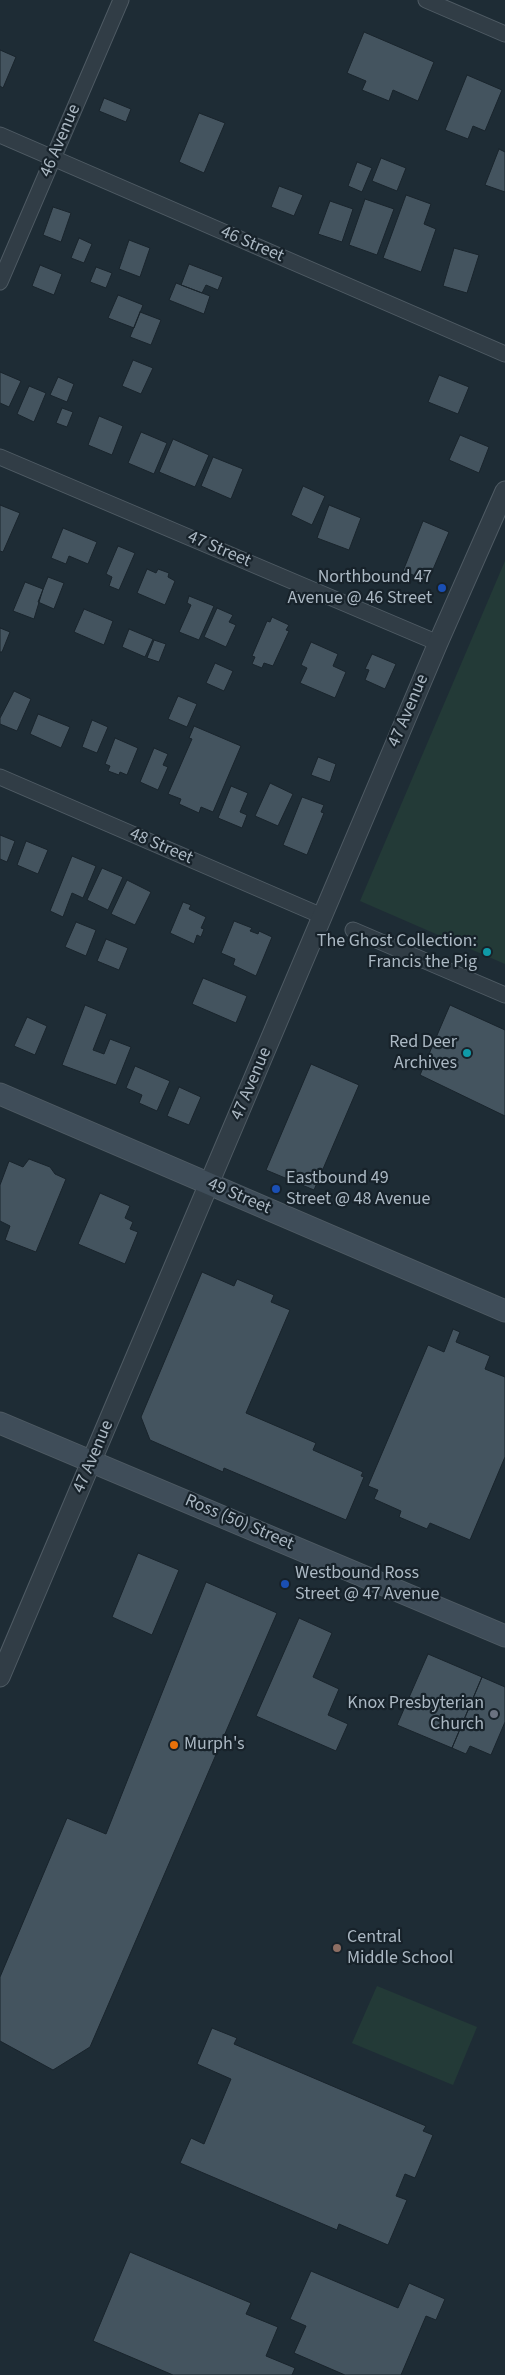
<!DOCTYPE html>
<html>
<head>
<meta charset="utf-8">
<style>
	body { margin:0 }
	canvas { display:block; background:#1e2c35 }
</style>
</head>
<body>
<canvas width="505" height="2375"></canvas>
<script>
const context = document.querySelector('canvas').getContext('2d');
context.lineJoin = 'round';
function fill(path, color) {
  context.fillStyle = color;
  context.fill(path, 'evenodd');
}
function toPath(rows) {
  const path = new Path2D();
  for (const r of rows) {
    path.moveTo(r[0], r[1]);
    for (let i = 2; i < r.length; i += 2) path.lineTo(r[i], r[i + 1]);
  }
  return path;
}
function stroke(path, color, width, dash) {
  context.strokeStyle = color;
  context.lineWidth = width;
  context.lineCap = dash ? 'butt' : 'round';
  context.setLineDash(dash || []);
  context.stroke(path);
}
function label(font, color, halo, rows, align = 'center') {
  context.font = font + ' "Source Sans 3",sans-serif';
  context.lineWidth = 4.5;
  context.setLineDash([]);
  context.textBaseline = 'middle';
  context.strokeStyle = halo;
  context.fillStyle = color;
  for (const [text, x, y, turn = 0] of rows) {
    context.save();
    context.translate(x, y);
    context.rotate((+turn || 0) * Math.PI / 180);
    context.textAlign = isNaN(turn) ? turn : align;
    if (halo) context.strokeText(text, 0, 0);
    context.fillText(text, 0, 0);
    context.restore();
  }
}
fill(toPath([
	[505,561,505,964,360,901],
	[377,1986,477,2027,453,2085,352,2043]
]), '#233a37');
const building = toPath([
	[364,32,434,62,418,101,393,90,389,101,362,90,366,81,347,73,364,32],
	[0,50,16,57,3,88,0,86,0,50],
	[467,75,502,90,485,131,473,126,468,139,445,130,467,75],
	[104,98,131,109,126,122,99,111,104,98],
	[199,113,225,123,204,173,179,162,199,113],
	[499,149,505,152,505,192,485,185,499,149],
	[381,158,406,168,397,191,372,181,381,158],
	[357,162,372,168,362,192,348,186,357,162],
	[279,186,303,195,294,216,271,207,279,186],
	[406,195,431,204,424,224,436,229,421,272,383,258,406,195],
	[365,199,394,209,377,255,349,245,365,199],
	[330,201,353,209,342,242,318,234,330,201],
	[53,207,71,213,61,242,43,235,53,207],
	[79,238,92,244,84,263,71,258,79,238],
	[129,240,150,248,140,277,119,269,129,240],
	[454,248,479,255,467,293,443,286,454,248],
	[189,264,223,277,218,290,206,285,202,293,181,285,189,264],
	[40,265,62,274,54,295,32,286,40,265],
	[96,267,112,273,106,288,90,282,96,267],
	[176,283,210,296,204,314,169,300,176,283],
	[118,295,143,305,134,328,108,318,118,295],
	[140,312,161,320,151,345,130,337,140,312],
	[133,360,153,368,141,394,122,386,133,360],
	[0,372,21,381,9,407,0,403,0,372],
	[439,375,469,387,458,414,428,402,439,375],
	[58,377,74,384,67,402,50,395,58,377],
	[29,386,46,393,34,422,17,414,29,386],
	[62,408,73,412,67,427,56,423,62,408],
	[99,416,123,426,112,455,88,445,99,416],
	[141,432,167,443,154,474,128,463,141,432],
	[460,435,489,447,479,473,449,460,460,435],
	[173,439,209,455,195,487,159,472,173,439],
	[213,457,243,469,231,499,201,486,213,457],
	[303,486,325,496,312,525,291,515,303,486],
	[0,505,20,513,3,552,0,551,0,505],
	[329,505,361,518,349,550,317,538,329,505],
	[423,521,449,532,428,581,403,571,423,521],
	[63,528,97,542,88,564,69,556,66,564,51,558,63,528],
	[118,546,135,553,119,590,109,586,112,577,106,574,118,546],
	[147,569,156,573,158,569,169,573,168,577,175,581,165,605,137,593,147,569],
	[48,577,64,583,54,609,38,602,48,577],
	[25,582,43,589,34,619,13,611,25,582],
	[189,596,214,606,199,640,179,632,191,605,187,603,189,596],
	[217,608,233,615,229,622,236,625,226,647,204,637,217,608],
	[84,609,113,621,104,645,74,632,84,609],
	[272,617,289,625,286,630,289,631,273,666,264,663,262,668,252,664,255,657,252,656,267,621,270,622,272,617],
	[0,628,10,632,2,652,0,652,0,628],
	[129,629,153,639,145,657,122,647,129,629],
	[154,640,166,644,159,662,147,658,154,640],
	[311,642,338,654,333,666,346,672,335,698,300,683,307,668,301,665,311,642],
	[372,654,396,664,385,689,365,680,369,670,365,669,372,654],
	[215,663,233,671,224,691,206,683,215,663],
	[14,691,31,699,17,731,0,724,0,718,14,691],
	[178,696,197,704,187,727,168,719,178,696],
	[38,714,70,727,61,748,30,734,38,714],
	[92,720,108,727,97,753,82,747,92,720],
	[194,726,241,746,213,812,201,807,199,813,179,804,181,799,168,794,192,739,189,738,194,726],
	[115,738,138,748,127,775,120,772,119,775,108,771,110,766,105,764,115,738],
	[154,748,168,754,163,765,168,767,158,790,140,782,154,748],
	[318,757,336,764,330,782,311,775,318,757],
	[270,783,293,794,278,826,255,816,270,783],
	[231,786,248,793,240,812,247,815,242,828,218,818,231,786],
	[302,797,324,805,321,812,324,813,307,855,283,845,302,797],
	[0,835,15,841,7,862,0,859,0,835],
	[26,841,48,850,38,874,17,865,26,841],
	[72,856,96,866,83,898,72,893,63,917,50,911,72,856],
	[102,868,123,877,108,910,87,900,102,868],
	[127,880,151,892,135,925,111,914,127,880],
	[183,902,191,905,189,909,206,917,201,928,204,929,201,937,197,935,194,944,170,933,183,902],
	[234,921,252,928,250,931,258,934,259,931,272,937,256,976,233,965,235,959,221,953,234,921],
	[76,922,96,930,86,956,65,947,76,922],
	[106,939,128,948,119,970,97,961,106,939],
	[203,978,247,996,236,1023,192,1004,203,978],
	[85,1005,107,1014,93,1050,104,1054,110,1039,131,1047,116,1085,62,1065,85,1005],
	[450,1005,505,1030,505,1116,420,1075,450,1005],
	[27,1017,47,1026,35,1055,14,1046,27,1017],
	[311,1064,359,1085,314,1190,266,1170,311,1064],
	[135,1066,170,1081,157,1111,139,1103,142,1095,126,1088,135,1066],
	[179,1087,201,1097,189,1125,167,1116,179,1087],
	[29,1159,50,1167,55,1174,66,1179,36,1252,5,1240,10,1226,0,1221,0,1185,9,1161,23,1167,29,1159],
	[100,1193,130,1206,125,1218,133,1222,130,1229,138,1232,125,1264,78,1244,100,1193],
	[202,1272,234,1286,237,1279,274,1295,271,1302,290,1310,246,1413,316,1443,313,1450,363,1472,361,1476,364,1477,346,1520,224,1468,223,1472,150,1440,141,1417,202,1272],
	[453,1329,460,1332,456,1342,490,1356,485,1369,505,1377,505,1457,470,1540,430,1523,427,1529,399,1517,401,1511,374,1499,378,1490,368,1486,428,1345,444,1352,453,1329],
	[138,1553,179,1570,152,1635,112,1617,138,1553],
	[206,1582,277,1613,90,2047,53,2070,0,2041,0,1977,67,1818,106,1834,206,1582],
	[299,1618,332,1633,313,1677,339,1689,328,1715,348,1724,336,1751,256,1716,299,1618],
	[428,1654,482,1677,452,1748,397,1725,428,1654],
	[482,1677,505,1687,505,1722,491,1755,470,1746,466,1754,452,1748,482,1677],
	[212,2028,237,2038,234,2044,426,2126,423,2131,433,2135,415,2178,405,2174,396,2196,407,2200,388,2245,339,2224,337,2230,180,2163,191,2138,204,2144,231,2079,197,2064,212,2028],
	[130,2252,251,2303,246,2314,278,2327,266,2356,295,2368,292,2375,173,2375,93,2341,130,2252],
	[311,2271,398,2308,409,2283,445,2299,436,2320,426,2316,401,2375,345,2375,294,2353,306,2326,290,2319,311,2271]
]);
fill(building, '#44545f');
stroke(building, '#19242c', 1);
const minor = toPath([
	[426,0,505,34],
	[0,135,505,354],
	[0,282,121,0],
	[0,457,438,643],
	[0,777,322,916],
	[353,930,505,995]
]);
const tertiary = toPath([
	[0,1677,438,643,505,491]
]);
const secondary = toPath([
	[0,1094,505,1311],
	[0,1423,505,1636]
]);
stroke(minor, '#4f5b64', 17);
stroke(tertiary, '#4f5b64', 21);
stroke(secondary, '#4f5b64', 23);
stroke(minor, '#313d46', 15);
stroke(tertiary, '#313d46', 19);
stroke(secondary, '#3f4d59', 21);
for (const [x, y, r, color] of [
	[442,588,5,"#1a4fb4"],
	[487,952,5,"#0f9aa8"],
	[467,1053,5,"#0f9aa8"],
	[276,1189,5,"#1a4fb4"],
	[285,1584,5,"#1a4fb4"],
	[494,1714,5,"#6b7280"],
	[174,1745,5,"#e8710a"],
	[337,1948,5,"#8d6e63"]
]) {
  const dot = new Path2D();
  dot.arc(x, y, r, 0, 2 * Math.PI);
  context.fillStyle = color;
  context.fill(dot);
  stroke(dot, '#17222a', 2);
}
label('18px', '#abb8c3', '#17222a', [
	["46 Avenue",61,141,-67],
	["46 Street",252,245,23],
	["47 Street",219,550,23],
	["47 Avenue",409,711,-67],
	["48 Street",161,847,23],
	["47 Avenue",252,1084,-67],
	["49 Street",239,1197,23],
	["47 Avenue",94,1457,-67],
	["Ross (50) Street",239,1523,23]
]);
label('18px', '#abb8c3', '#17222a', [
	["Northbound 47",432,578],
	["Avenue @ 46 Street",432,599],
	["The Ghost Collection:",477,942],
	["Francis the Pig",477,963],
	["Red Deer",457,1043],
	["Archives",457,1064],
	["Eastbound 49",286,1179,"left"],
	["Street @ 48 Avenue",286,1200,"left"],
	["Westbound Ross",295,1574,"left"],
	["Street @ 47 Avenue",295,1595,"left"],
	["Knox Presbyterian",484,1704],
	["Church",484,1725],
	["Murph's",184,1745,"left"],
	["Central",347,1938,"left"],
	["Middle School",347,1959,"left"]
], 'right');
</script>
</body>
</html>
